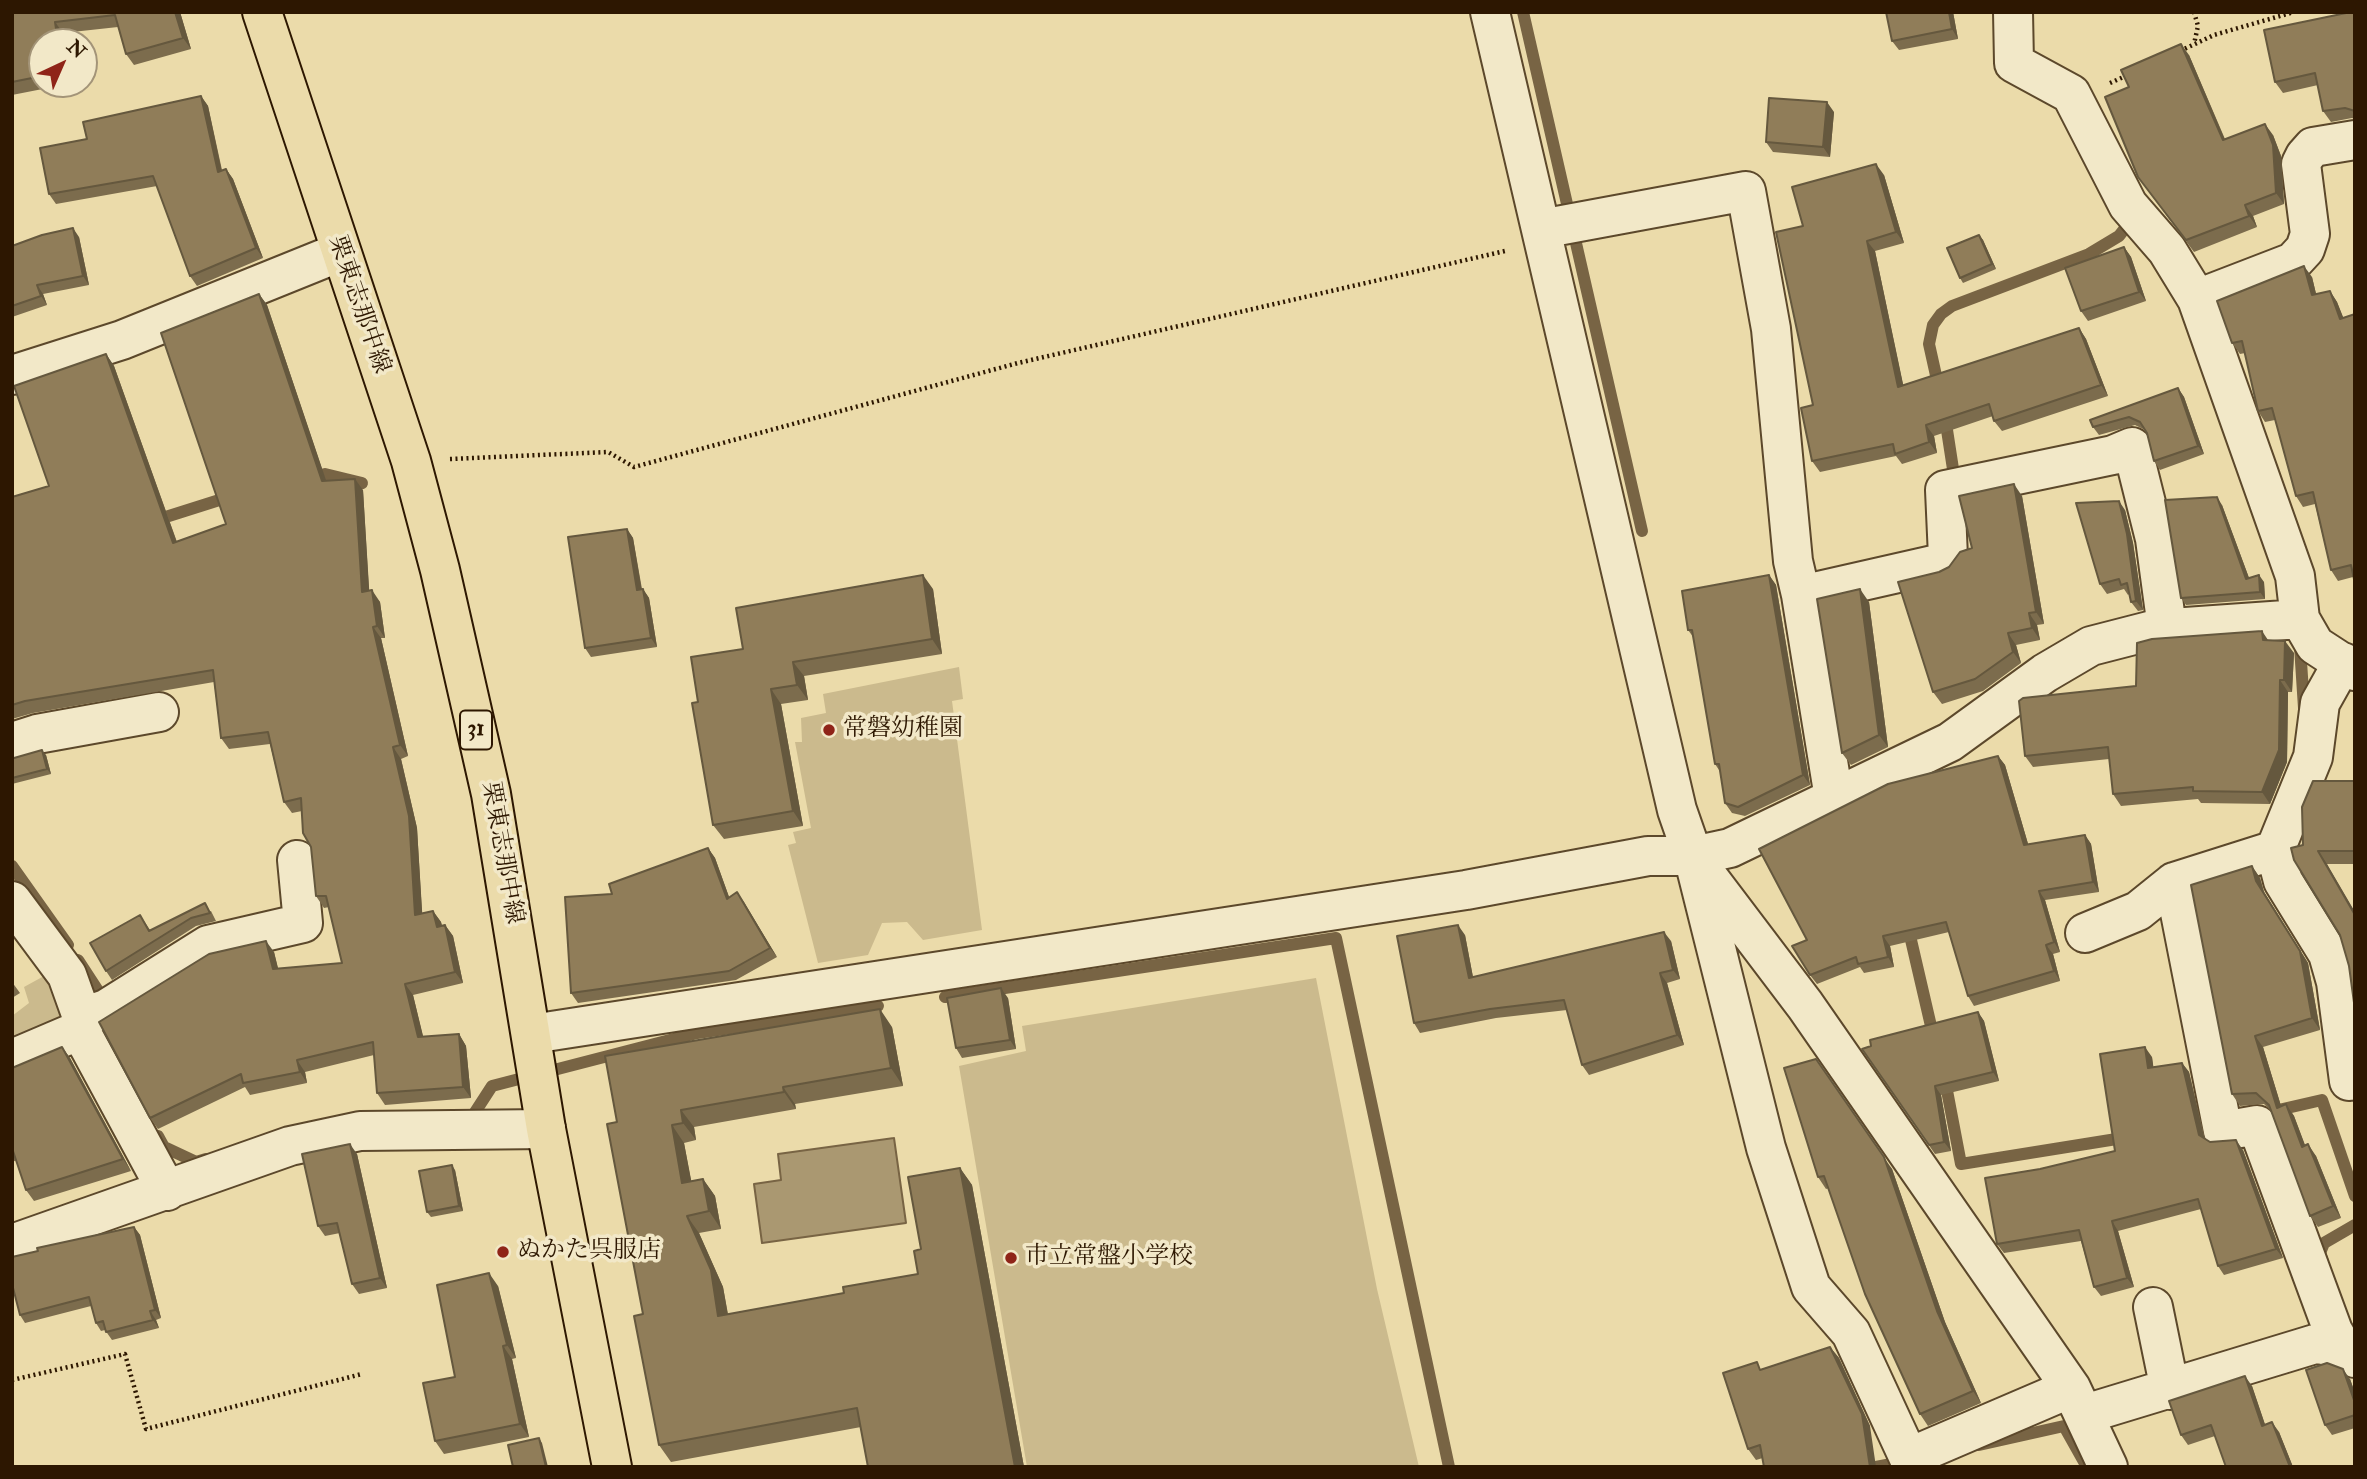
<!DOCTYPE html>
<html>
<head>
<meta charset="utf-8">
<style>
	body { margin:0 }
	#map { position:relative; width:2367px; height:1479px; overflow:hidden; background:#ebdbaa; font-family:"IM FELL Double Pica",serif }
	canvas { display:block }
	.frame { position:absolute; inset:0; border:14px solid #2d1701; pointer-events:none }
	.north { position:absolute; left:28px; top:28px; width:70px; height:70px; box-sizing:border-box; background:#f2e8c8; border:2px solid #a39478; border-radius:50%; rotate:44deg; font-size:19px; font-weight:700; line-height:28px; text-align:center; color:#2d1701 }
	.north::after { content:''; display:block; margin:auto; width:24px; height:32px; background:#8f2418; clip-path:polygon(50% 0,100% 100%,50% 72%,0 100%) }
</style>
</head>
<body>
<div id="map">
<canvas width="2367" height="1479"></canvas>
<div class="frame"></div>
<div class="north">N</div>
</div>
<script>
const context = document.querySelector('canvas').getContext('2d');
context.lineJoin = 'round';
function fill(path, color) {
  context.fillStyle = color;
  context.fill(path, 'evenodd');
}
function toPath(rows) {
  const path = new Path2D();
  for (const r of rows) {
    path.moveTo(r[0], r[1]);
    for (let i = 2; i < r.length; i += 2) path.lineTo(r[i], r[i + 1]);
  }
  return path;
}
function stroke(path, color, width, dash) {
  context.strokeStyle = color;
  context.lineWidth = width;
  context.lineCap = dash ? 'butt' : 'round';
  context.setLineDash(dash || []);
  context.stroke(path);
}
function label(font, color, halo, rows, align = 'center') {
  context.font = font + ' "IM FELL Double Pica","Noto Serif JP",serif';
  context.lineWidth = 7;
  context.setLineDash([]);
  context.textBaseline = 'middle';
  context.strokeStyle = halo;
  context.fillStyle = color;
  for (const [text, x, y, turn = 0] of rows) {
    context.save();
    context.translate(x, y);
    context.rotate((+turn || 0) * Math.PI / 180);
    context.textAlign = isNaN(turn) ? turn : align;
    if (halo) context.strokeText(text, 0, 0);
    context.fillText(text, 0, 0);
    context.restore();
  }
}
fill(toPath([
	[959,667,963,699,952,701,982,930,923,940,907,922,882,923,868,955,818,963,788,845,796,843,793,832,811,828,795,742,802,742,801,718,826,713,823,694],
	[44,976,71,1028,12,1050,12,1016,29,1003,24,987],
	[1316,978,1377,1289,1419,1467,1027,1467,959,1066,1026,1051,1022,1026]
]), '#cbba8d');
const water = toPath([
	[894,1138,906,1223,762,1243,754,1184,781,1180,778,1154,894,1138]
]);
fill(water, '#aa9871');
stroke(water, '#786444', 2);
stroke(toPath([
	[1523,12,1642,531],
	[1939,389,1929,344,1933,325,1941,314,1952,306,2089,254,2119,236,2126,227],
	[1945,417,1955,482],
	[308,478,325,474,362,483],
	[153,521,232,496],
	[2300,646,2304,708],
	[12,866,68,945],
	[1908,927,1934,1039],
	[78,960,106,1003],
	[945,997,1336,938,1449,1467],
	[1945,1080,1961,1164,2129,1137],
	[2274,1111,2322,1100,2355,1196],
	[464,1119,470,1120,492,1086,697,1033,878,1006],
	[158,1136,164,1147,196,1162,206,1159],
	[2323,1262,2320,1253,2324,1243,2355,1225],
	[1979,1445,2064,1426,2087,1467],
	[1876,1467,1907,1461]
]), '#786444', 12);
const minor = toPath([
	[1490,12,1677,810,1693,856,1766,1148,1811,1287,1851,1333,1913,1467],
	[2013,12,2014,63,2071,94,2128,205,2167,250,2197,299,2295,576,2300,619,2315,645,2355,671],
	[1541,229,1746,191,1771,329,1793,561,1801,595,1834,798],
	[2197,299,2293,262,2305,249,2310,234,2301,164,2305,156,2313,147,2355,140],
	[12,375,122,340,340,252],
	[1801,595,1942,563,1948,557,1945,490,2113,455,2132,447,2155,539,2167,628],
	[2343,662,2320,703,2313,757,2275,850,2174,882,2223,1131,2257,1125,2333,1331,2347,1355],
	[12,742,37,734,159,712],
	[2275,850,2283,881,2328,954,2336,982,2349,1081,2355,1080],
	[1702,869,1805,1005,2071,1388,2108,1467],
	[12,901,67,975,82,1017,80,1030,167,1191],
	[2085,933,2138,911,2174,882],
	[82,1017,106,1009,208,945,303,923,297,860],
	[532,1034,1466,890,1648,856,1693,856,1730,848,1950,742,2045,673,2091,646,2157,629,2300,619],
	[12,1059,80,1030],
	[12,1244,290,1146,360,1131,546,1129],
	[2153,1307,2170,1390],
	[2085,1414,2315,1344,2325,1345,2355,1358],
	[1910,1457,2071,1388]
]);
const major = toPath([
	[262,12,411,461,440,570,491,794,546,1129,612,1467]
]);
stroke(minor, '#5c482b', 42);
stroke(major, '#2d1701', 42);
stroke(toPath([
	[2194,12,2198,26,2194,44],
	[2180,51,2214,35,2294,12],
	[2110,83,2128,75],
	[450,459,608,452,634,467,1018,363,1505,251],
	[12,1380,125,1354,146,1429,362,1374]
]), '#2d1701', 4.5, [2, 3.5]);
stroke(minor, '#f2e8c8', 38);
stroke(major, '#ebdbaa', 38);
fill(toPath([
	[12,12,180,12,191,49,134,65,126,54,118,27,63,33,64,42,42,42,42,84,68,84,12,95],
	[1886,12,1953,12,1958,39,1899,50,1892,41],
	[2355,12,2355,119,2352,118,2331,122,2323,111,2318,85,2283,93,2275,82],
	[2189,55,2225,139,2273,135,2281,156,2284,204,2253,216,2257,227,2194,252,2138,177,2129,87],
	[201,96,208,106,222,170,226,169,233,179,263,258,197,286,190,276,157,186,56,204,49,194,87,139],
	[1834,112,1830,157,1773,152,1766,142],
	[1884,175,1904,243,1875,251,1903,385,2079,328,2086,339,2108,396,2002,431,1994,421,1993,416,1934,436,1937,453,1902,464,1896,456,1820,472,1812,461,1813,405,1803,226],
	[1979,235,1983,240,1996,269,1963,283,1960,278],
	[79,237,89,285,43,294,47,305,12,317,12,246],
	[2124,247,2131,257,2146,301,2088,321,2081,311],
	[2312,277,2316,294,2330,291,2337,302,2343,318,2355,314,2355,580,2353,577,2338,581,2331,570,2315,504,2303,507,2296,496,2275,420,2265,422,2258,411,2245,353,2240,354,2232,343],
	[259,294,267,305,326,481,363,490,369,591,380,602,385,638,381,638,408,756,401,759,417,828,422,913,433,911,441,922,442,926,445,925,453,936,463,983,413,995,423,1037,459,1034,466,1046,471,1098,385,1105,377,1093,374,1055,305,1072,307,1083,250,1095,245,1087,158,1129,150,1118,274,952,278,969,342,963,329,907,324,908,316,896,311,847,302,811,292,813,284,802,270,744,229,749,221,738,214,682,33,713,12,719,12,497,49,486,106,354,114,366,177,542,226,524],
	[2178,388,2184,397,2204,454,2160,470,2154,461,2147,433,2145,430,2135,425,2099,435,2093,427],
	[2022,496,2044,624,2037,625,2040,640,2016,645,2021,663,1983,691,1942,704,1933,692,1949,567,1972,548],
	[2222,505,2249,578,2264,582,2265,599,2186,605,2181,598],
	[2125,510,2133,543,2143,610,2138,611,2131,602,2129,594,2128,595,2124,589,2107,594,2100,584],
	[627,529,633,538,642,589,643,589,649,598,657,647,591,657,585,648],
	[1769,575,1776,585,1810,785,1745,816,1732,813,1725,803,1721,773,1715,764,1694,638,1688,630],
	[933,589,942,654,804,676,808,700,781,704,803,826,724,839,713,825,698,702,743,649],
	[1869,602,1888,747,1851,765,1842,753],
	[2268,641,2294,653,2292,692,2288,692,2287,762,2270,804,2201,803,2198,799,2121,806,2113,794,2109,759,2033,767,2025,756,2136,686],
	[46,755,51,774,12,784,12,758],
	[1998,756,2005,765,2028,844,2085,835,2091,844,2099,892,2045,900,2060,952,2053,954,2060,981,1974,1006,1968,996,1949,932,1890,946,1894,967,1864,973,1860,967,1817,984,1810,975,1807,940],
	[2355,781,2355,864,2327,864,2349,966,2340,935,2303,845],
	[708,848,715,858,729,897,737,892,777,957,736,980,578,1003,571,993,612,894],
	[2252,866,2260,878,2264,892,2308,963,2320,1030,2263,1047,2281,1106,2286,1104,2294,1116,2305,1146,2316,1156,2341,1218,2318,1227,2310,1216,2271,1111,2264,1104,2240,1106,2232,1094],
	[211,911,216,921,196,926,112,980,106,971,140,915,150,930],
	[1465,935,1473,977,1671,941,1680,979,1667,983,1684,1045,1589,1075,1582,1065,1567,1010,1496,1018,1420,1033,1414,1023],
	[12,982,20,993,12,998],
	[1008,998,1016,1049,962,1058,956,1048],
	[1978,1012,1984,1021,1999,1081,1941,1095,1951,1151,1935,1154,1862,1049],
	[892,1027,903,1086,795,1104,796,1109,694,1127,696,1140,684,1143,691,1181,703,1179,715,1196,721,1229,699,1233,723,1287,728,1314,844,1293,918,1274,921,1249,960,1168,972,1185,1024,1467,868,1467,861,1427,671,1462,659,1445,643,1314,617,1122],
	[62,1047,70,1058,131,1171,34,1201,26,1190,17,1160,12,1162,12,1068],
	[2152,1057,2153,1067,2182,1063,2189,1072,2205,1139,2210,1142,2243,1150,2283,1258,2224,1275,2218,1266,2201,1209,2118,1231,2134,1287,2101,1296,2094,1287,2081,1241,2004,1253,1997,1244,2040,1169,2115,1151],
	[1784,1068,1892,1169,1945,1322,1981,1403,1928,1426,1920,1414,1829,1188,1826,1189,1818,1177],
	[357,1154,387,1288,359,1294,352,1284,340,1233,325,1236,318,1226],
	[455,1170,463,1211,431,1217,427,1212],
	[134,1227,140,1235,161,1318,156,1320,159,1328,112,1340,105,1330,101,1331,96,1323,91,1306,25,1323,20,1315],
	[498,1286,516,1358,512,1359,529,1437,444,1454,435,1441,455,1377],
	[1830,1347,1839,1358,1870,1426,1756,1460,1748,1449,1762,1369],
	[2350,1379,2355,1393,2355,1428,2332,1435,2325,1425],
	[2252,1386,2265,1425,2279,1432,2293,1467,2226,1467,2215,1436,2188,1445,2181,1435]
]), '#7c6c4d');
fill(toPath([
	[175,12,180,12,191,49,183,38],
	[1949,12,1953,12,1958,39,1952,29],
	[55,22,63,33,64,42,58,42],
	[2181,44,2189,55,2230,152,2223,140],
	[201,96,208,106,224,182,218,172],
	[1827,102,1834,112,1830,157,1823,147],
	[2265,124,2273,135,2281,156,2284,204,2276,193],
	[1876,164,1884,175,1904,243,1896,232],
	[226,169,233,179,263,258,256,248],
	[2245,205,2253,216,2257,227,2249,216],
	[73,228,79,237,89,285,83,276],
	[1979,235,1983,240,1996,269,1992,264],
	[1867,241,1875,251,1906,398,1898,387],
	[2124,247,2131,257,2146,301,2139,292],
	[2304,266,2312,277,2319,306,2312,295],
	[37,285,43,294,47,305,41,296],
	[2330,291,2337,302,2348,329,2340,319],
	[259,294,267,305,330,492,322,481],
	[2079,328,2086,339,2108,396,2101,385],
	[106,354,114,366,181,554,173,543],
	[2178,388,2184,397,2204,454,2198,446],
	[1926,425,1934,436,1937,453,1929,442],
	[355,479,363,490,370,603,362,592],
	[2014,484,2022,496,2044,624,2036,612],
	[2217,497,2222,505,2252,586,2246,579],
	[2119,501,2125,510,2133,543,2143,610,2136,601],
	[627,529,633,538,643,598,637,590],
	[923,575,933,589,942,654,932,639],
	[1769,575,1776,585,1810,785,1803,775],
	[2259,575,2264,582,2265,599,2260,592],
	[643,589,649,598,657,647,651,638],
	[1860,589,1869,602,1888,747,1879,735],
	[372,590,380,602,385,638,377,626],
	[2029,613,2037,625,2040,640,2032,628],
	[373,627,381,638,408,756,400,745],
	[2262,631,2270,643,2263,640],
	[2008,633,2016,645,2021,663,2013,652],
	[2285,641,2294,653,2292,692,2284,680],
	[793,662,804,676,808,700,797,685],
	[2280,680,2288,692,2287,762,2270,804,2262,792],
	[771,689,781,704,803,826,793,811],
	[393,747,401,759,417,828,423,926,415,915],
	[42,750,46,755,51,774,47,769],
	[1998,756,2005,765,2031,854,2024,845],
	[2085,835,2091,844,2099,892,2093,882],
	[708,848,715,858,733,908,727,899],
	[2318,851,2327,864,2355,912,2355,915],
	[2252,866,2260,878,2264,892,2308,963,2320,1030,2312,1018,2256,881],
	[2039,891,2045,900,2060,952,2054,942],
	[737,892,744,902,777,957,770,948],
	[433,911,441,922,445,938,437,927],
	[445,925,453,936,463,983,455,972],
	[1458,925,1465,935,1475,988,1469,978],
	[1664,932,1671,941,1680,979,1673,970],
	[1883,936,1890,946,1894,967,1888,957],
	[266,941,274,952,281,980,273,969],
	[2046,945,2053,954,2060,981,2054,971],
	[1660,973,1667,983,1684,1045,1677,1035],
	[405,984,413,995,426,1048,418,1037],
	[1001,988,1008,998,1016,1049,1010,1040],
	[880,1009,892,1027,903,1086,891,1068],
	[1978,1012,1984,1021,1999,1081,1993,1072],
	[459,1034,466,1046,471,1098,463,1087],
	[2255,1036,2263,1047,2285,1119,2277,1108],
	[62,1047,70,1058,131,1171,123,1159],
	[2145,1047,2152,1057,2155,1078,2148,1068],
	[1816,1059,1892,1169,1945,1322,1981,1403,1973,1391],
	[297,1060,305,1072,307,1083,300,1072],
	[2182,1063,2189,1072,2206,1145,2199,1135],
	[1935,1086,1941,1095,1951,1151,1944,1142],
	[783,1087,795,1104,796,1109,784,1092],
	[2286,1104,2294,1116,2310,1158,2302,1147],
	[681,1110,694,1127,696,1140,683,1123],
	[672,1125,684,1143,695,1200,682,1183],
	[2236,1140,2243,1150,2283,1258,2276,1249],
	[350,1144,357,1154,387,1288,380,1278],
	[2308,1144,2316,1156,2341,1218,2333,1206],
	[452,1165,455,1170,463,1211,459,1206],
	[960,1168,972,1185,1024,1467,1015,1467],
	[703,1179,715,1196,721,1229,709,1211],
	[687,1216,699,1233,723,1287,731,1333,718,1316],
	[2112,1221,2118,1231,2134,1287,2127,1278],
	[134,1227,140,1235,161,1318,155,1310],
	[489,1273,498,1286,516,1358,507,1345],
	[150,1311,156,1320,159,1328,153,1320],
	[503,1346,512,1359,529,1437,520,1424],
	[1830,1347,1839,1358,1870,1426,1876,1467,1870,1467],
	[2343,1369,2350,1379,2355,1393,2355,1403],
	[2245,1376,2252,1386,2269,1436,2262,1426],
	[2272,1422,2279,1432,2293,1467,2290,1467],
	[539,1438,542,1443,548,1467,546,1467]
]), '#65583e');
const building = toPath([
	[12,12,175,12,183,38,126,54,115,15,55,22,58,42,42,42,42,76,12,82,12,12],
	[1886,12,1949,12,1952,29,1892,41,1886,12],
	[2351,12,2355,12,2355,111,2345,108,2323,111,2315,73,2275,82,2264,30,2351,12],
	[2181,44,2223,140,2265,124,2273,145,2276,193,2245,205,2249,216,2186,240,2138,177,2105,97,2129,87,2121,70,2181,44],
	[201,96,218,172,226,169,256,248,190,276,153,176,49,194,40,148,87,139,83,122,201,96],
	[1769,98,1827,102,1823,147,1766,142,1769,98],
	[1876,164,1896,232,1867,241,1898,387,2079,328,2101,385,1994,421,1989,404,1926,425,1929,442,1895,454,1893,444,1812,461,1801,408,1813,405,1776,232,1803,226,1792,187,1876,164],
	[73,228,83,276,37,285,41,296,12,306,12,246,42,235,73,228],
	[1979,235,1992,264,1960,278,1947,248,1979,235],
	[2124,247,2139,292,2081,311,2065,268,2124,247],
	[2304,266,2312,295,2330,291,2340,319,2355,314,2355,578,2354,579,2351,565,2331,570,2313,492,2296,496,2272,408,2258,411,2242,341,2232,343,2217,301,2304,266],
	[259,294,322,481,355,479,362,592,372,590,377,626,373,627,400,745,393,747,409,816,415,915,433,911,437,927,445,925,455,972,405,984,418,1037,459,1034,463,1087,377,1093,373,1042,297,1060,300,1072,243,1083,241,1074,150,1118,99,1022,209,954,266,941,273,969,342,963,326,896,316,896,311,847,303,833,301,798,284,802,268,732,221,738,213,670,25,701,12,705,12,497,49,486,14,386,106,354,173,543,226,524,161,333,259,294],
	[2178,388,2198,446,2154,461,2147,433,2140,422,2129,417,2093,427,2090,420,2178,388],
	[2014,484,2036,612,2029,613,2032,628,2008,633,2013,652,1975,679,1933,692,1898,582,1939,572,1949,567,1960,552,1972,548,1959,496,2014,484],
	[2217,497,2246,579,2259,575,2260,592,2181,598,2165,500,2217,497],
	[2119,501,2127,534,2136,601,2131,602,2127,583,2121,585,2119,579,2100,584,2076,503,2119,501],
	[627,529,637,590,643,589,651,638,585,648,568,537,627,529],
	[923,575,932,639,793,662,797,685,771,689,793,811,713,825,692,703,698,702,691,657,743,649,736,608,923,575],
	[1769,575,1803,775,1738,807,1725,803,1719,764,1715,764,1692,630,1688,630,1682,591,1769,575],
	[1860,589,1879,735,1842,753,1817,599,1860,589],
	[2262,631,2263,640,2285,641,2284,680,2280,680,2279,750,2262,792,2193,791,2193,787,2113,794,2108,747,2025,756,2019,701,2023,698,2136,686,2137,643,2152,639,2262,631],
	[42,750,47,769,12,778,12,758,14,758,42,750],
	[1998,756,2024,845,2085,835,2093,882,2039,891,2054,942,2046,945,2054,971,1968,996,1946,922,1883,936,1888,957,1858,964,1856,957,1810,975,1792,946,1807,940,1759,849,1888,784,1998,756],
	[2313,781,2355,781,2355,851,2318,851,2355,915,2355,1010,2349,966,2340,935,2294,860,2291,848,2303,845,2302,807,2313,781],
	[708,848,727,899,737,892,770,948,729,971,571,993,565,897,612,894,609,884,708,848],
	[2252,866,2256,881,2300,951,2312,1018,2255,1036,2277,1108,2286,1104,2302,1147,2308,1144,2333,1206,2310,1216,2269,1105,2256,1093,2232,1094,2191,885,2252,866],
	[205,903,210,913,191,918,106,971,90,943,140,915,149,931,205,903],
	[1458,925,1469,978,1664,932,1673,970,1660,973,1677,1035,1582,1065,1564,1000,1490,1009,1414,1023,1397,936,1458,925],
	[1001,988,1010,1040,956,1048,947,998,1001,988],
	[880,1009,891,1068,783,1087,784,1092,681,1110,683,1123,672,1125,682,1183,703,1179,709,1211,687,1216,711,1270,718,1316,844,1293,843,1287,918,1274,914,1251,921,1249,908,1177,960,1168,1015,1467,868,1467,857,1408,659,1445,634,1316,643,1314,607,1124,617,1122,605,1056,880,1009],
	[1978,1012,1993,1072,1935,1086,1944,1142,1929,1145,1862,1049,1871,1046,1870,1040,1978,1012],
	[62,1047,123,1159,26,1190,12,1148,12,1068,62,1047],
	[2145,1047,2148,1068,2182,1063,2199,1135,2210,1142,2236,1140,2276,1249,2218,1266,2198,1199,2112,1221,2127,1278,2094,1287,2079,1230,1997,1244,1985,1178,2040,1169,2115,1151,2100,1054,2145,1047],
	[1816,1059,1884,1157,1937,1311,1973,1391,1920,1414,1865,1294,1824,1176,1818,1177,1784,1068,1816,1059],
	[350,1144,380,1278,352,1284,337,1223,318,1226,302,1154,350,1144],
	[452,1165,459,1206,427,1212,419,1171,452,1165],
	[134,1227,155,1310,150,1311,153,1320,106,1332,103,1321,96,1323,89,1297,20,1315,12,1284,12,1257,38,1251,37,1248,134,1227],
	[489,1273,507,1345,503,1346,520,1424,435,1441,423,1383,455,1377,437,1285,489,1273],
	[1830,1347,1862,1414,1870,1467,1764,1467,1760,1445,1748,1449,1723,1373,1757,1362,1760,1370,1830,1347],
	[2327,1363,2343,1369,2355,1403,2355,1415,2325,1425,2306,1370,2327,1363],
	[2245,1376,2262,1426,2272,1422,2290,1467,2226,1467,2211,1425,2181,1435,2169,1401,2245,1376],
	[539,1438,546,1467,513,1467,508,1445,539,1438]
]);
fill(building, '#907d59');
stroke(building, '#65583e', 2);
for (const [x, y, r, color] of [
	[829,730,7,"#8f2418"],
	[503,1252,7,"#8f2418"],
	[1011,1258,7,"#8f2418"]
]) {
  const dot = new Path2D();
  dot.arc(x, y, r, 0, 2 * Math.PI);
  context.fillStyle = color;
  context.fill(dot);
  stroke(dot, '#f2e8c8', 2.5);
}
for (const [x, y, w] of [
	[476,730,32]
]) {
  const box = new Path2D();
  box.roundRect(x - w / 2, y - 19.5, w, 39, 5);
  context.fillStyle = '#f2e8c8';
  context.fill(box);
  stroke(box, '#2d1701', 2);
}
label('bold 23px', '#2d1701', null, [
	["31",476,730]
]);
label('24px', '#2d1701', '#f2e8c8', [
	["栗東志那中線",358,305,71],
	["栗東志那中線",501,853,80]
]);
label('24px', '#2d1701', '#f2e8c8', [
	["常磐幼稚園",843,730],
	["ぬかた呉服店",517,1252],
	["市立常盤小学校",1025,1258]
], 'left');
</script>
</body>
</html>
